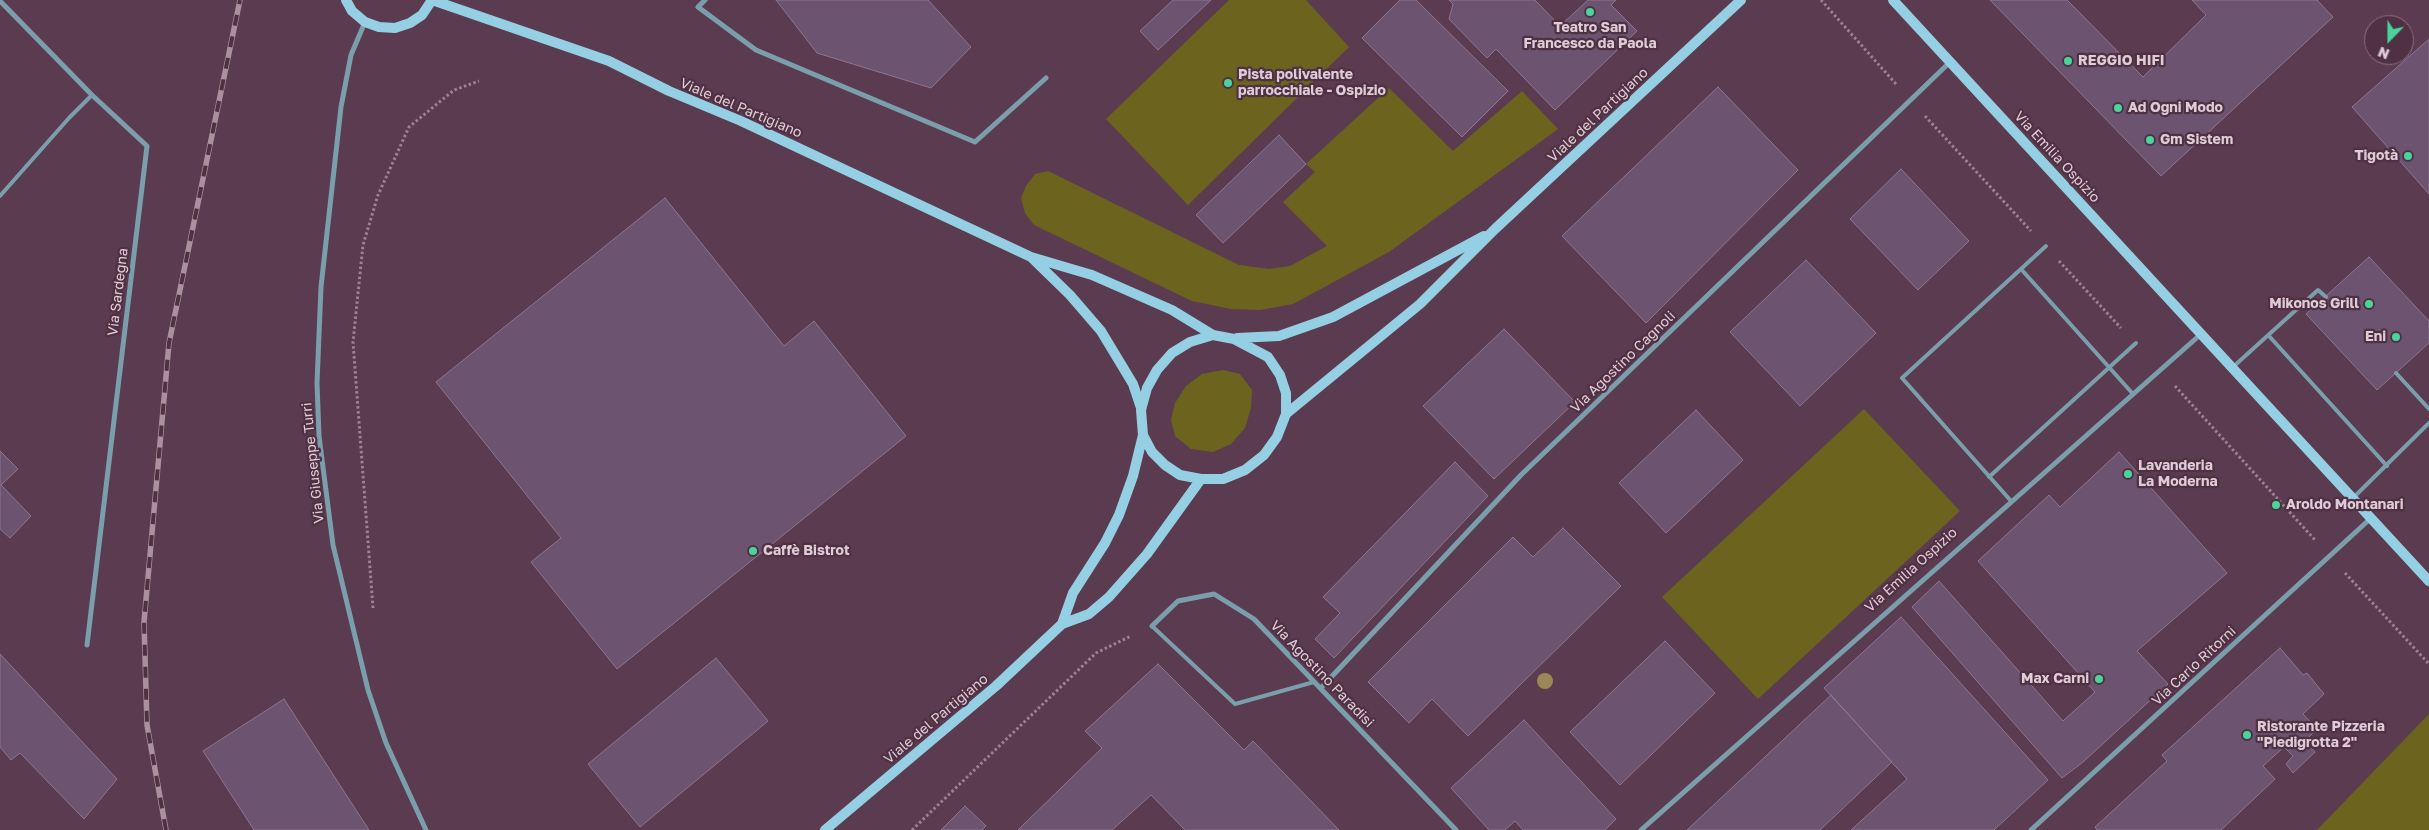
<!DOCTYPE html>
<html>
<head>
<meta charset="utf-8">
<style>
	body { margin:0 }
	#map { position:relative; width:2429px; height:830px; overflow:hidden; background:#5b3b4f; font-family:"Golos Text",sans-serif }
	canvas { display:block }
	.north { position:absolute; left:2364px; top:15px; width:50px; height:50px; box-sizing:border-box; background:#503144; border:1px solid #8a6f7f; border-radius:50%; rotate:202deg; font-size:14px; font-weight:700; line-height:20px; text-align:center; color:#e0ccd7 }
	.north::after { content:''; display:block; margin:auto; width:18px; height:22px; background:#49d49c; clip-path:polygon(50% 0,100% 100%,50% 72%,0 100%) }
</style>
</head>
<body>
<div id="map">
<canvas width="2429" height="830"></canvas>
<div class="north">N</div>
</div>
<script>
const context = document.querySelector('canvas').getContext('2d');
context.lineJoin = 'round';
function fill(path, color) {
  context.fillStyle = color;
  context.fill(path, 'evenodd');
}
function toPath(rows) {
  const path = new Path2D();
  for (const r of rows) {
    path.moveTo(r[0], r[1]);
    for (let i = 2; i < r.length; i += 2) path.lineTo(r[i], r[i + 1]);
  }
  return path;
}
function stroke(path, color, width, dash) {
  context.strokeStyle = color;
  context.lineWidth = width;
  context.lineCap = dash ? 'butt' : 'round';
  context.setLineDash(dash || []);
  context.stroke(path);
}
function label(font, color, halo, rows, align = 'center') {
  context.font = font + ' "Golos Text",sans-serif';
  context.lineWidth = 4.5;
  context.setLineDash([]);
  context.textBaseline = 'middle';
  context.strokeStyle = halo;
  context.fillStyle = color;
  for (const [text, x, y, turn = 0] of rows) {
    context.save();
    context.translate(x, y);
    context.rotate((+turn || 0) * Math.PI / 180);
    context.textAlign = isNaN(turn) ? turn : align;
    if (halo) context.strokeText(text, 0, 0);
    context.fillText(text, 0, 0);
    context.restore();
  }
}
fill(toPath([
	[1229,0,1306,0,1349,47,1188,205,1106,119],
	[1389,88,1453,151,1522,91,1558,129,1389,252,1293,304,1260,310,1231,309,1192,301,1034,225,1025,213,1021,198,1026,186,1035,174,1048,171,1239,265,1269,269,1290,266,1327,246,1283,202,1315,172,1306,164],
	[1223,370,1240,374,1252,390,1251,408,1245,428,1231,444,1213,452,1191,449,1175,436,1171,420,1175,403,1186,386,1202,374],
	[1864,409,1960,511,1758,699,1662,597],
	[2429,714,2429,830,2317,830]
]), '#6c641e');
const building = toPath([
	[776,0,928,0,971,47,931,88,817,53,776,0],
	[1173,0,1211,0,1158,50,1140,31,1173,0],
	[1400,0,1416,0,1508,91,1462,137,1362,38,1400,0],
	[1449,0,1535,0,1560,26,1588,0,1616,0,1611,5,1637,31,1555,110,1496,49,1487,58,1449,19,1453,4,1449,0],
	[1990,0,2067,0,2143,77,2206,15,2192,0,2317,0,2333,17,2161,176,1990,0],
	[2429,39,2429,194,2352,107,2429,39],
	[1718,87,1798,170,1646,323,1562,236,1718,87],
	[1279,135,1306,164,1223,243,1196,215,1279,135],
	[1901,169,1969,241,1918,290,1850,219,1901,169],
	[665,198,784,346,814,321,906,436,617,669,531,562,561,538,436,382,665,198],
	[2369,257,2429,321,2429,343,2377,390,2306,314,2369,257],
	[1806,260,1876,333,1800,406,1730,332,1806,260],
	[1504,329,1575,402,1494,479,1423,406,1504,329],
	[1696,410,1743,460,1666,533,1619,483,1696,410],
	[0,451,18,469,1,485,31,516,10,538,0,529,0,451],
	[2119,452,2227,573,2137,651,2168,684,2083,762,2062,778,1912,607,1939,581,2063,721,2095,692,1978,561,2049,495,2060,507,2119,452],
	[1455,462,1488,496,1334,658,1315,639,1340,613,1323,597,1455,462],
	[1563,528,1621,586,1468,736,1432,699,1409,723,1368,682,1513,537,1533,557,1563,528],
	[1901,617,2048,780,1994,830,1851,830,1907,779,1824,688,1901,617],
	[1665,641,1715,693,1620,785,1570,732,1665,641],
	[2280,648,2303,675,2307,673,2324,694,2303,714,2317,729,2305,741,2315,752,2293,773,2286,764,2293,756,2284,747,2263,766,2275,779,2221,830,2097,830,2095,827,2167,761,2162,755,2280,648],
	[0,654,117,779,84,819,20,753,11,760,0,747,0,654],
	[716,658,768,721,640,827,588,764,716,658],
	[1158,664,1244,750,1253,741,1339,830,1185,830,1151,795,1112,830,1018,830,1102,748,1085,731,1158,664],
	[1831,695,1892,762,1820,830,1687,830,1831,695],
	[284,699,369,830,254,830,203,751,284,699],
	[1524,720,1616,819,1605,830,1523,830,1515,821,1505,830,1489,830,1451,788,1524,720],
	[965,806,986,826,982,830,941,830,965,806]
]);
fill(building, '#6c536f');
stroke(building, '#907593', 1);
stroke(toPath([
	[1821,0,1896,84],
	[1925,116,2031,231],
	[2059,261,2121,328],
	[2175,386,2315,540],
	[2345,573,2429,664],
	[373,608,353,342,363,245,378,195,409,127,454,90,479,81],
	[912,830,1096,653,1131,636]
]), '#9d8392', 3, [2.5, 2.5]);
stroke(toPath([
	[0,196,69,118,92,95],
	[2021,269,2133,394],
	[2269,336,2387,466],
	[2233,367,2318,290,2326,297],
	[2396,373,2429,409],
	[1989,477,2136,343],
	[2353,498,2429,423],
	[2011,501,1902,378,2046,246],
	[1152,626,1235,704,1314,682]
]), '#7b9eac', 4);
stroke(toPath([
	[705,0,698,7,756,50,975,142,1046,78],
	[0,1,92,95,147,146,87,645],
	[365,22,351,55,341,107,321,287,317,383,319,436,333,545,368,690,386,743,426,830],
	[1152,626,1178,601,1214,594,1254,619,1456,830],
	[1321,688,1521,475,1950,62],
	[1641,830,2201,334],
	[2031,830,2371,518]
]), '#7b9eac', 5);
stroke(toPath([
	[346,0,352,11,365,22,379,27,395,28,410,23,422,15,432,0],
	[432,0,609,61,669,91,741,121,1031,257,1092,275,1172,310,1213,335],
	[1893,0,2429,581],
	[1032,258,1070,295,1101,331,1133,384,1141,408],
	[1213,335,1234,339,1268,357,1280,375,1286,393,1286,414,1277,437,1264,455,1245,470,1223,479,1201,479,1180,475,1165,465,1152,452,1143,435,1141,410,1147,388,1157,370,1172,353,1190,342,1213,335],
	[1237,338,1279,336,1333,317,1484,236],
	[1286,414,1420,304,1495,229,1741,0],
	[1062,624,1073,593,1105,543,1119,515,1133,476,1143,435],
	[825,830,996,686,1062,624,1089,614,1109,597,1147,554,1201,479]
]), '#95cfe4', 10);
const rail = toPath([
	[166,830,147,725,144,622,169,343,240,0]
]);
stroke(rail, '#aa919f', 5.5);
stroke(rail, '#503144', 4, [11]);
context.fillStyle = '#9c8757';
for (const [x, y] of [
	[1545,681]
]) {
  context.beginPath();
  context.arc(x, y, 8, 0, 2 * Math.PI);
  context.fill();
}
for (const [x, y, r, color] of [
	[1590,12,5,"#49d49c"],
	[2068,61,5,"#49d49c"],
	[1228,83,5,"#49d49c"],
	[2118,108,5,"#49d49c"],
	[2150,140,5,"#49d49c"],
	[2408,156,5,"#49d49c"],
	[2369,304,5,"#49d49c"],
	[2396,337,5,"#49d49c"],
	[2128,474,5,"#49d49c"],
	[2276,505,5,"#49d49c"],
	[753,551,5,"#49d49c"],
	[2099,679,5,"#49d49c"],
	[2247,735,5,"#49d49c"]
]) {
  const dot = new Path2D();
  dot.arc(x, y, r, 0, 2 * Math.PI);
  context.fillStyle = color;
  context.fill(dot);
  stroke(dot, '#503144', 2);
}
label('bold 14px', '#e0ccd7', '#503144', [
	["Teatro San",1590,28,"center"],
	["Francesco da Paola",1590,44,"center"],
	["REGGIO HIFI",2078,61],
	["Pista polivalente",1238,75],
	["parrocchiale - Ospizio",1238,91],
	["Ad Ogni Modo",2128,108],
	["Gm Sistem",2160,140],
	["Tigotà",2398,156,"right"],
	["Mikonos Grill",2359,304,"right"],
	["Eni",2386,337,"right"],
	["Lavanderia",2138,466],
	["La Moderna",2138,482],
	["Aroldo Montanari",2286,505],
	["Caffè Bistrot",763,551],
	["Max Carni",2089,679,"right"],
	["Ristorante Pizzeria",2257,727],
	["\"Piedigrotta 2\"",2257,743]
], 'left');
label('14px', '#e0ccd7', '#503144', [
	["Viale del Partigiano",741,108,23],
	["Viale del Partigiano",1598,115,-43],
	["Via Emilia Ospizio",2057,157,47],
	["Via Sardegna",118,292,-83],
	["Via Agostino Cagnoli",1623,362,-44],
	["Via Giuseppe Turri",313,463,-96],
	["Via Emilia Ospizio",1911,570,-42],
	["Via Carlo Ritorni",2194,666,-43],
	["Via Agostino Paradisi",1322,674,46],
	["Viale del Partigiano",936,719,-40]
]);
</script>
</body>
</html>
